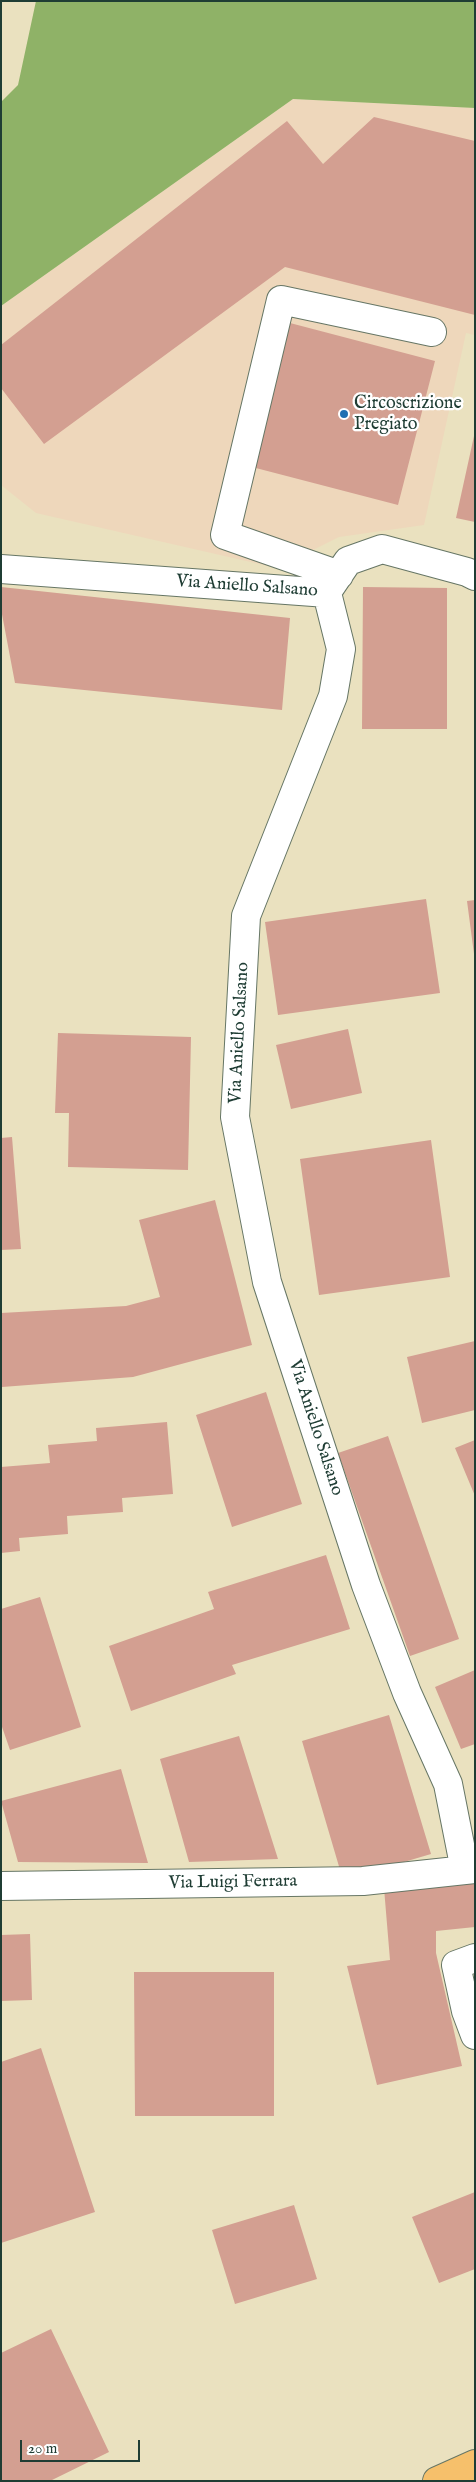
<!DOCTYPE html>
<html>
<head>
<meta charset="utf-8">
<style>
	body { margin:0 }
	#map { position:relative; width:476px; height:2482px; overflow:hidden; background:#eae1bf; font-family:"IM FELL English",serif }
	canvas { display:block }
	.frame { position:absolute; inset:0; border:2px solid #1f3d34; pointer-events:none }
	.scale { position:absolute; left:20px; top:2440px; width:120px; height:22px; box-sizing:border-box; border:2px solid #1f3d34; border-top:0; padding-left:6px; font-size:15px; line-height:18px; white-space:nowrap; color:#1f3d34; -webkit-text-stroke:4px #fff; paint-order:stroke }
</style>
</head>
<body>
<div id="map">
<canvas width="476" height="2482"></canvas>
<div class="frame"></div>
<div class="scale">20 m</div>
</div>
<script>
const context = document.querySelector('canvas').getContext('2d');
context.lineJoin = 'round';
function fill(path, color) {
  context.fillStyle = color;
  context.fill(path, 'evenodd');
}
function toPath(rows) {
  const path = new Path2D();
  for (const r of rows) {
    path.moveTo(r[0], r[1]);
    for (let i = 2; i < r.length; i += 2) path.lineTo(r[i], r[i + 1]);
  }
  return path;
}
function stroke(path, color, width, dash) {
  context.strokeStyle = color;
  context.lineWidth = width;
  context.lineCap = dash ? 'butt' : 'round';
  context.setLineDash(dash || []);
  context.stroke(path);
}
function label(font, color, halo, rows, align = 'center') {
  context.font = font + ' "IM FELL English",serif';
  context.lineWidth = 4.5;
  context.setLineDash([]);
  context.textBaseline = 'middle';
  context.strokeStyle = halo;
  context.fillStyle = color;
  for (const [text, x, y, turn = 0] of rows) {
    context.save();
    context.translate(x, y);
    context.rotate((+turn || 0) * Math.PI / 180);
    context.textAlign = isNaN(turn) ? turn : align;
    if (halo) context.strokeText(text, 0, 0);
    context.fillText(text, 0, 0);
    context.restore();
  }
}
fill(toPath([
	[293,99,475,108,475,335,466,333,424,525,339,537,277,568,36,513,1,485,1,306]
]), '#eed7bb');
fill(toPath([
	[36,1,475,1,475,108,293,99,1,306,1,102,18,85]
]), '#8fb267');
fill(toPath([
	[374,117,475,141,475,315,285,267,44,444,1,388,1,345,287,121,323,164],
	[290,323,435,361,398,505,252,467],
	[474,436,475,436,475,522,456,518],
	[1,587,290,618,282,710,15,683,1,609],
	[363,587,447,588,447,729,362,729],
	[426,899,440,993,278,1015,265,922],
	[475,900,475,954,474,954,467,901],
	[348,1029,362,1093,291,1109,276,1045],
	[58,1033,191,1037,188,1170,68,1167,69,1113,55,1113],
	[12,1137,21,1249,1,1250,1,1138],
	[431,1140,450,1277,319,1295,300,1159],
	[215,1200,252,1345,133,1377,2,1387,1,1313,126,1306,160,1297,139,1220],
	[475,1341,475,1410,422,1423,407,1357],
	[266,1392,302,1504,232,1527,196,1415],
	[167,1422,173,1494,122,1498,123,1512,67,1516,68,1534,19,1538,20,1551,1,1553,1,1467,50,1463,48,1445,97,1441,96,1428],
	[388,1436,459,1639,410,1656,338,1453],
	[475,1440,475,1496,455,1448],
	[326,1555,350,1629,232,1665,236,1674,131,1711,109,1646,214,1609,208,1592],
	[40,1597,81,1727,10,1750,1,1724,1,1609],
	[475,1670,475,1744,461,1749,435,1687],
	[389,1715,431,1854,343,1880,302,1741],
	[239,1736,278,1859,189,1862,160,1759],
	[121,1769,148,1863,18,1862,1,1801],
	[475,1881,475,1927,436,1931,436,1953,462,2066,377,2085,347,1966,390,1960,384,1888],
	[30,1934,32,2000,1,2001,1,1935],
	[134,1972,274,1972,274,2116,135,2116],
	[41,2048,95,2212,1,2243,1,2062],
	[475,2192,475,2269,439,2283,412,2217],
	[294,2205,317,2279,235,2304,212,2230],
	[51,2329,109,2452,50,2481,1,2481,1,2353]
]), '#d39f91');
const minor = toPath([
	[1,569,327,593],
	[339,575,225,535,281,300,432,332],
	[329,589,348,561,382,549,467,572,475,576],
	[327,593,341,649,333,696,246,916,235,1117,267,1282,366,1585,407,1693,448,1784,465,1870],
	[1,1886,363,1881,475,1869],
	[475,1958,456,1965,466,2011,475,2035]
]);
const highway = toPath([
	[437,2481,475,2464]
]);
stroke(minor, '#667665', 30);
stroke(highway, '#667665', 30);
stroke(minor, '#fff', 28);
stroke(highway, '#f6c06b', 28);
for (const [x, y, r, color] of [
	[344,414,5,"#1f6fb2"]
]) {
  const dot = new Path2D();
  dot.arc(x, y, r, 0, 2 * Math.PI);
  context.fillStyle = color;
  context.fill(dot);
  stroke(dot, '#fff', 2);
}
label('18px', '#1f3d34', '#fff', [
	["Circoscrizione",354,404],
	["Pregiato",354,425]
], 'left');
label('18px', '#1f3d34', '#fff', [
	["Via Aniello Salsano",247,587,4],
	["Via Aniello Salsano",240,1033,-87],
	["Via Aniello Salsano",315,1428,72],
	["Via Luigi Ferrara",233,1883,-1]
]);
</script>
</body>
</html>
